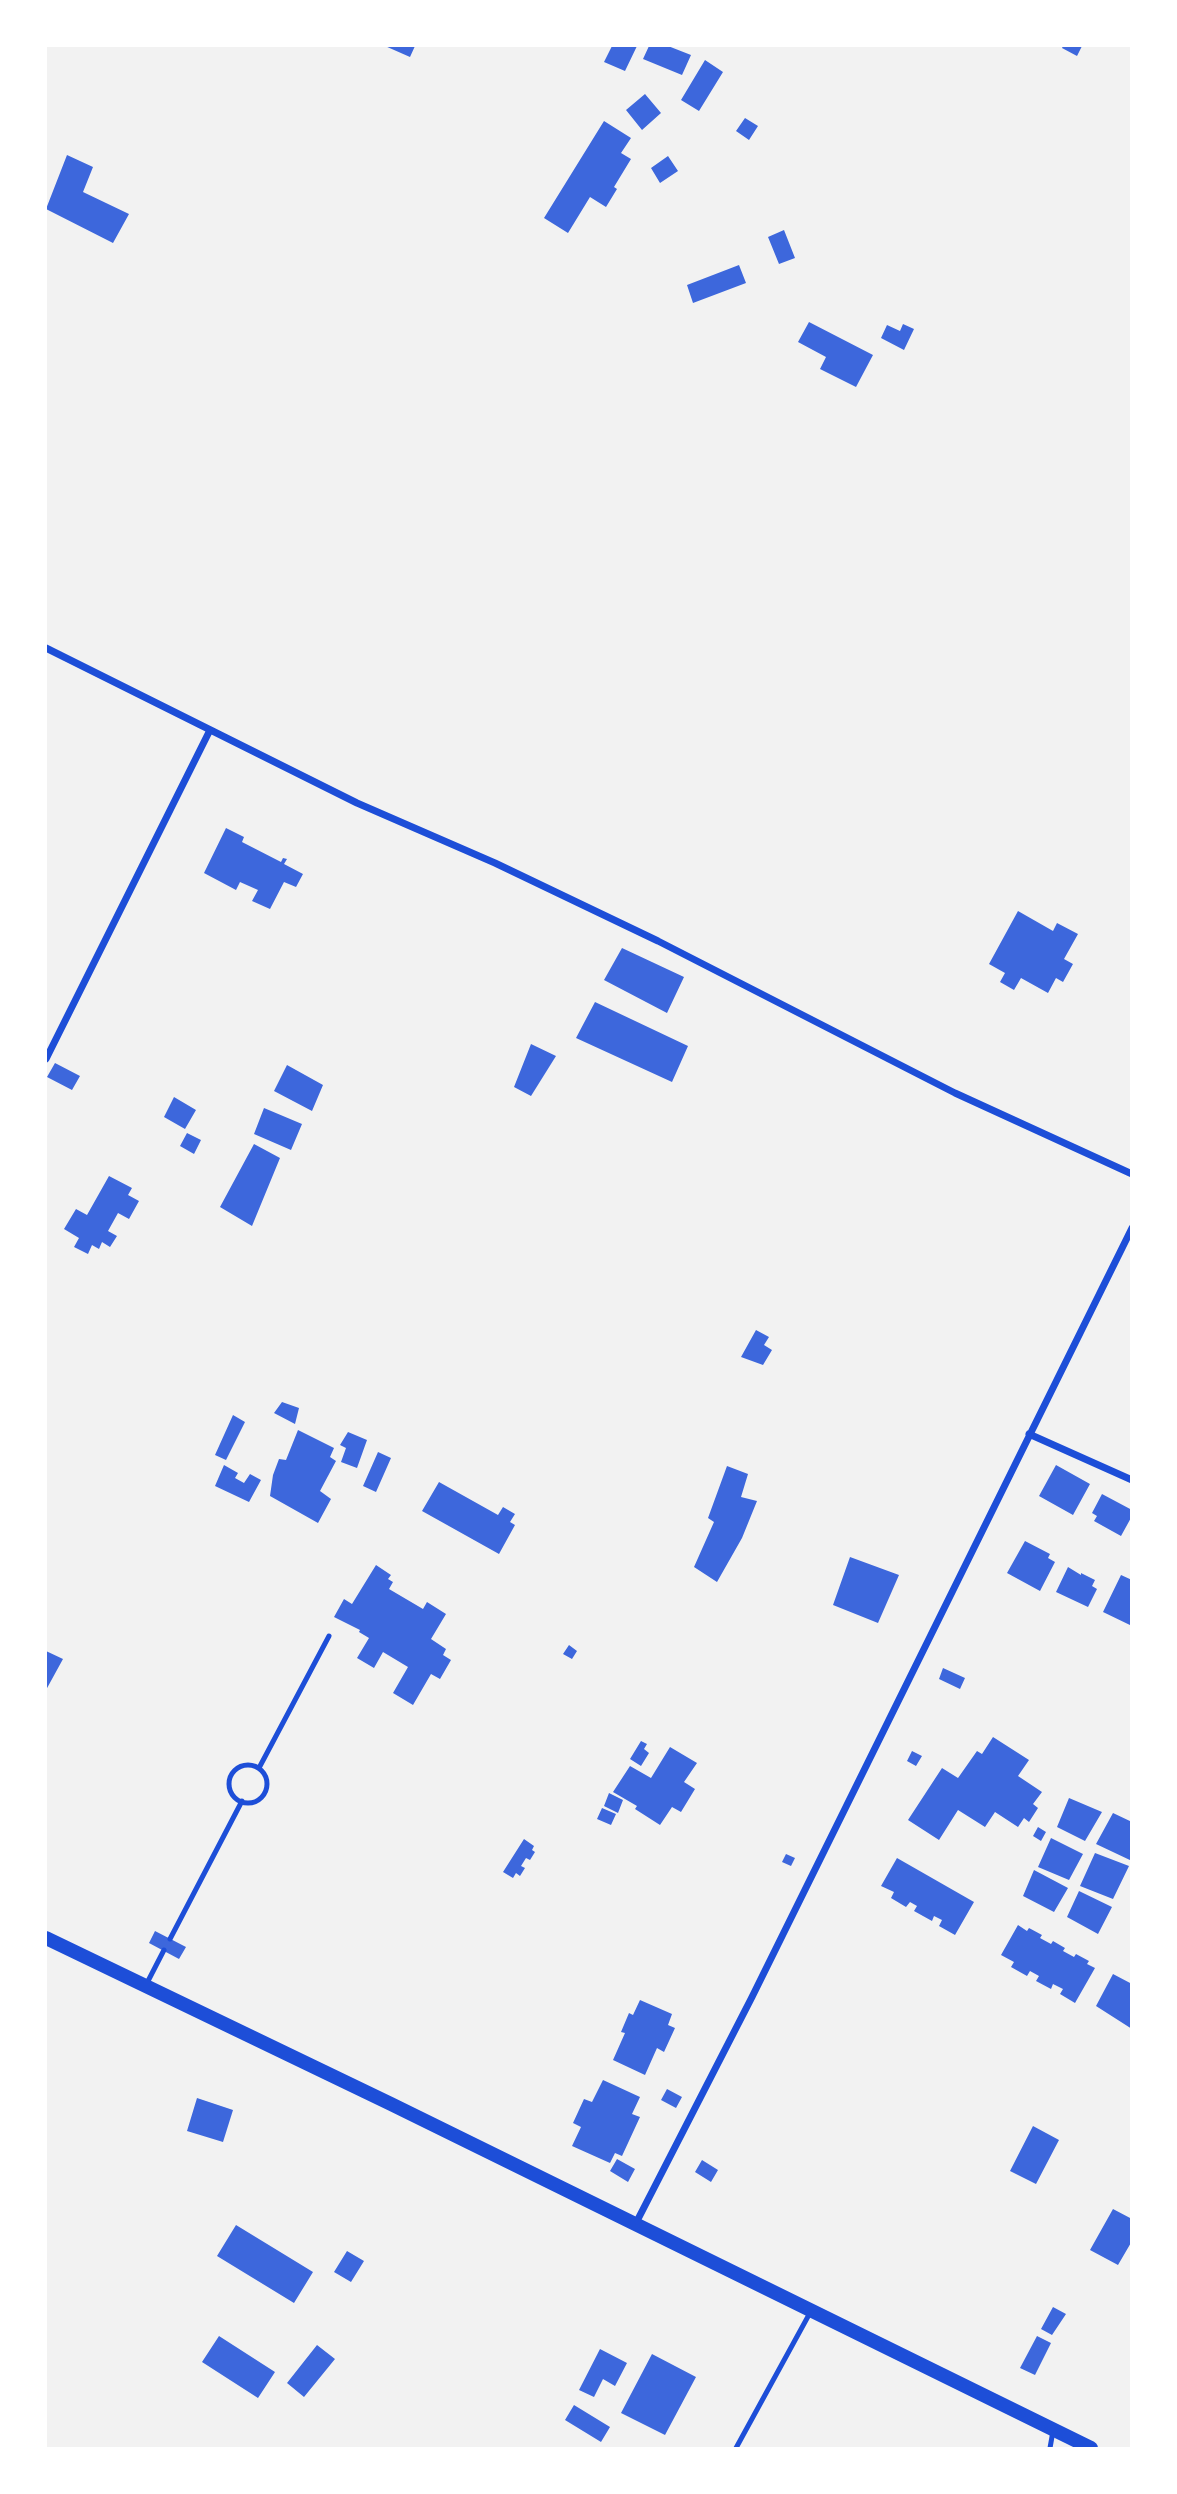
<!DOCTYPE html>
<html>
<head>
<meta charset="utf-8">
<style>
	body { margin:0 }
	#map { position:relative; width:1177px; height:2494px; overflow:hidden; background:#f2f2f2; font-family:"Nunito Sans",sans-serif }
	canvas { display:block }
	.frame { position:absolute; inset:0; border:47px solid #fff; pointer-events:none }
</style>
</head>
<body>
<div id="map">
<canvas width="1177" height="2494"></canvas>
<div class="frame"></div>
</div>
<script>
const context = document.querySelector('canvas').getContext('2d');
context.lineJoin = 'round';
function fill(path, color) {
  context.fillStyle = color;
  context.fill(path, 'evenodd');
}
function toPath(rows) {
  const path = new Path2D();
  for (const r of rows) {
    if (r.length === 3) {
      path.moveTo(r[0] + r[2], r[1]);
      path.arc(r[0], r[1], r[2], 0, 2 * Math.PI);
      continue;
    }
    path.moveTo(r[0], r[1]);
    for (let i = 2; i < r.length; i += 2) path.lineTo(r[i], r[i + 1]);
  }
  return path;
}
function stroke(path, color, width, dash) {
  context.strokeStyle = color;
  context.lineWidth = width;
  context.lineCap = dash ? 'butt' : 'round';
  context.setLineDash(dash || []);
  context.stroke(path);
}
fill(toPath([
	[385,46,415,46,410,57],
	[612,46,637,46,625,71,604,62],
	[649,46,668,46,691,55,682,75,643,59],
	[1063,46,1082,46,1077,56,1062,48],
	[705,60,723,72,699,111,681,100],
	[645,94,661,113,642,130,626,110],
	[745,118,758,126,749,140,736,131],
	[604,121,631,138,621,153,631,159,614,187,617,189,606,207,590,197,568,233,544,218],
	[67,155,93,167,83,192,129,214,113,243,46,209],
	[668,156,678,171,660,183,651,168],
	[784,230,795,258,779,264,768,237],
	[739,265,746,283,693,303,687,285],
	[809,322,873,355,856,387,820,369,826,357,798,342],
	[903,324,914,329,904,350,881,338,887,325,900,331],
	[226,828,244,837,242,842,281,862,283,858,287,859,284,864,303,874,296,887,284,882,270,909,252,901,258,890,240,882,236,890,204,873],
	[1018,911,1053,931,1057,923,1078,934,1064,959,1073,964,1063,982,1056,978,1048,993,1021,978,1014,990,1000,982,1005,973,989,964],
	[622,948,684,977,667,1013,604,980],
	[595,1002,688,1046,672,1082,576,1038],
	[531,1044,556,1056,531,1096,514,1087],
	[55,1063,80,1076,72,1090,47,1077],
	[287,1065,323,1085,312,1111,274,1091],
	[174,1097,196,1110,185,1129,164,1117],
	[264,1108,302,1124,291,1150,254,1134],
	[187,1133,201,1140,194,1154,180,1146],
	[254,1144,280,1158,252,1226,220,1207],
	[109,1176,132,1188,128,1195,139,1201,129,1219,118,1213,108,1231,117,1236,110,1247,102,1242,99,1249,92,1245,88,1254,74,1247,79,1238,64,1229,76,1209,87,1215],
	[756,1330,769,1337,764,1345,772,1350,763,1365,741,1357],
	[282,1402,299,1408,295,1424,274,1413],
	[233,1415,245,1422,226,1460,215,1455],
	[298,1430,334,1448,330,1457,336,1461,320,1491,331,1499,318,1523,270,1496,273,1475,279,1459,286,1460],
	[348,1432,367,1440,357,1468,341,1462,346,1448,340,1445],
	[378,1452,391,1458,376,1492,363,1486],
	[224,1465,238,1473,235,1478,244,1483,250,1474,261,1480,249,1502,215,1486],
	[1056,1465,1090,1484,1073,1515,1039,1496],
	[727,1466,748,1474,741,1497,757,1501,742,1538,717,1582,694,1567,714,1522,708,1518],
	[439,1482,498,1515,503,1507,515,1514,510,1522,515,1525,499,1554,422,1511],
	[1102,1494,1132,1510,1132,1516,1121,1536,1094,1521,1097,1516,1092,1513],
	[1025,1541,1050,1554,1048,1558,1055,1562,1040,1591,1007,1573],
	[850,1557,899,1575,878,1623,833,1605],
	[376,1565,391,1575,388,1579,393,1582,389,1589,423,1609,427,1602,446,1614,431,1639,446,1649,443,1655,451,1660,440,1679,431,1674,413,1705,393,1693,408,1667,383,1652,374,1668,357,1658,369,1638,359,1632,360,1630,334,1617,344,1599,352,1604],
	[1068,1567,1081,1575,1081,1573,1095,1580,1092,1586,1097,1589,1088,1607,1056,1592],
	[1121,1575,1132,1580,1132,1626,1103,1612],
	[569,1645,577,1651,572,1659,563,1654],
	[46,1651,63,1659,46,1690],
	[943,1668,965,1678,960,1689,939,1679],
	[993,1737,1029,1760,1018,1776,1042,1792,1033,1804,1038,1808,1029,1822,1024,1818,1018,1827,995,1812,985,1827,958,1810,939,1840,908,1820,942,1768,958,1778,977,1751,982,1754],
	[641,1741,647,1744,644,1749,649,1753,641,1766,630,1759],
	[670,1747,697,1763,684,1782,695,1789,681,1812,672,1807,660,1825,635,1809,637,1806,613,1792,630,1766,651,1778],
	[912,1751,922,1756,916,1766,907,1761],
	[609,1793,623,1800,618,1813,604,1806],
	[1069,1798,1102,1812,1085,1841,1057,1827],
	[602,1808,616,1814,611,1825,597,1819],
	[1113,1813,1132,1822,1132,1861,1096,1844],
	[1038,1827,1046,1832,1041,1841,1033,1836],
	[1051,1838,1083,1854,1069,1880,1038,1867],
	[524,1839,534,1846,532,1850,535,1852,530,1860,526,1858,521,1866,525,1868,520,1876,516,1873,513,1878,503,1872],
	[1095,1853,1129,1866,1113,1899,1080,1886],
	[786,1854,795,1858,791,1866,782,1862],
	[897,1858,974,1902,955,1935,939,1926,942,1920,934,1916,932,1921,914,1911,917,1906,910,1902,906,1907,891,1898,894,1892,881,1886],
	[1034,1870,1068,1888,1054,1912,1023,1896],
	[1079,1891,1112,1907,1098,1934,1067,1917],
	[1018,1925,1027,1931,1029,1928,1042,1935,1040,1938,1051,1944,1053,1941,1065,1948,1063,1951,1074,1957,1076,1954,1089,1961,1087,1964,1095,1968,1075,2003,1060,1994,1063,1989,1053,1984,1051,1989,1036,1981,1039,1976,1030,1971,1027,1976,1011,1967,1014,1962,1001,1955],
	[155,1931,186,1947,179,1959,149,1943],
	[1113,1974,1132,1984,1132,2029,1096,2006],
	[640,2000,672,2014,668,2025,675,2028,664,2052,657,2048,645,2075,613,2060,625,2033,621,2032,629,2013,633,2015],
	[603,2080,640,2097,632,2114,640,2117,622,2156,615,2153,610,2163,572,2146,581,2127,573,2123,584,2099,592,2102],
	[667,2089,682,2097,676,2108,661,2100],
	[197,2098,233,2110,223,2142,187,2131],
	[1033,2126,1059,2140,1036,2184,1010,2171],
	[617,2159,635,2169,628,2182,610,2171],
	[702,2160,718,2170,711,2182,695,2172],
	[1113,2209,1132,2219,1132,2241,1118,2265,1090,2250],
	[236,2225,313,2272,294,2303,217,2256],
	[347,2251,364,2261,351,2282,334,2272],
	[1053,2307,1066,2314,1052,2335,1041,2329],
	[219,2336,275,2372,258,2398,202,2362],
	[1037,2336,1051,2343,1035,2375,1020,2368],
	[317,2345,335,2359,304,2397,287,2383],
	[600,2349,627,2363,615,2386,603,2379,594,2397,579,2390],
	[652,2354,696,2377,665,2435,621,2413],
	[574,2405,610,2427,601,2442,565,2420]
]), '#3d67dc');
stroke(toPath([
	[248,1784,19],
	[259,1768,329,1636],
	[170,1939,242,1801],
	[147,1983,164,1950],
	[736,2448,811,2311],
	[1050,2448,1053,2431]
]), '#1d4ed8', 5);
stroke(toPath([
	[46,648,357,803,495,863,658,941,955,1093,1132,1174],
	[46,1059,210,730],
	[1029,1434,1132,1480],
	[636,2223,752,1997,1132,1228]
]), '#1d4ed8', 7);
stroke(toPath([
	[46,1938,391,2104,1091,2448]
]), '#1d4ed8', 14);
</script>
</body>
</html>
